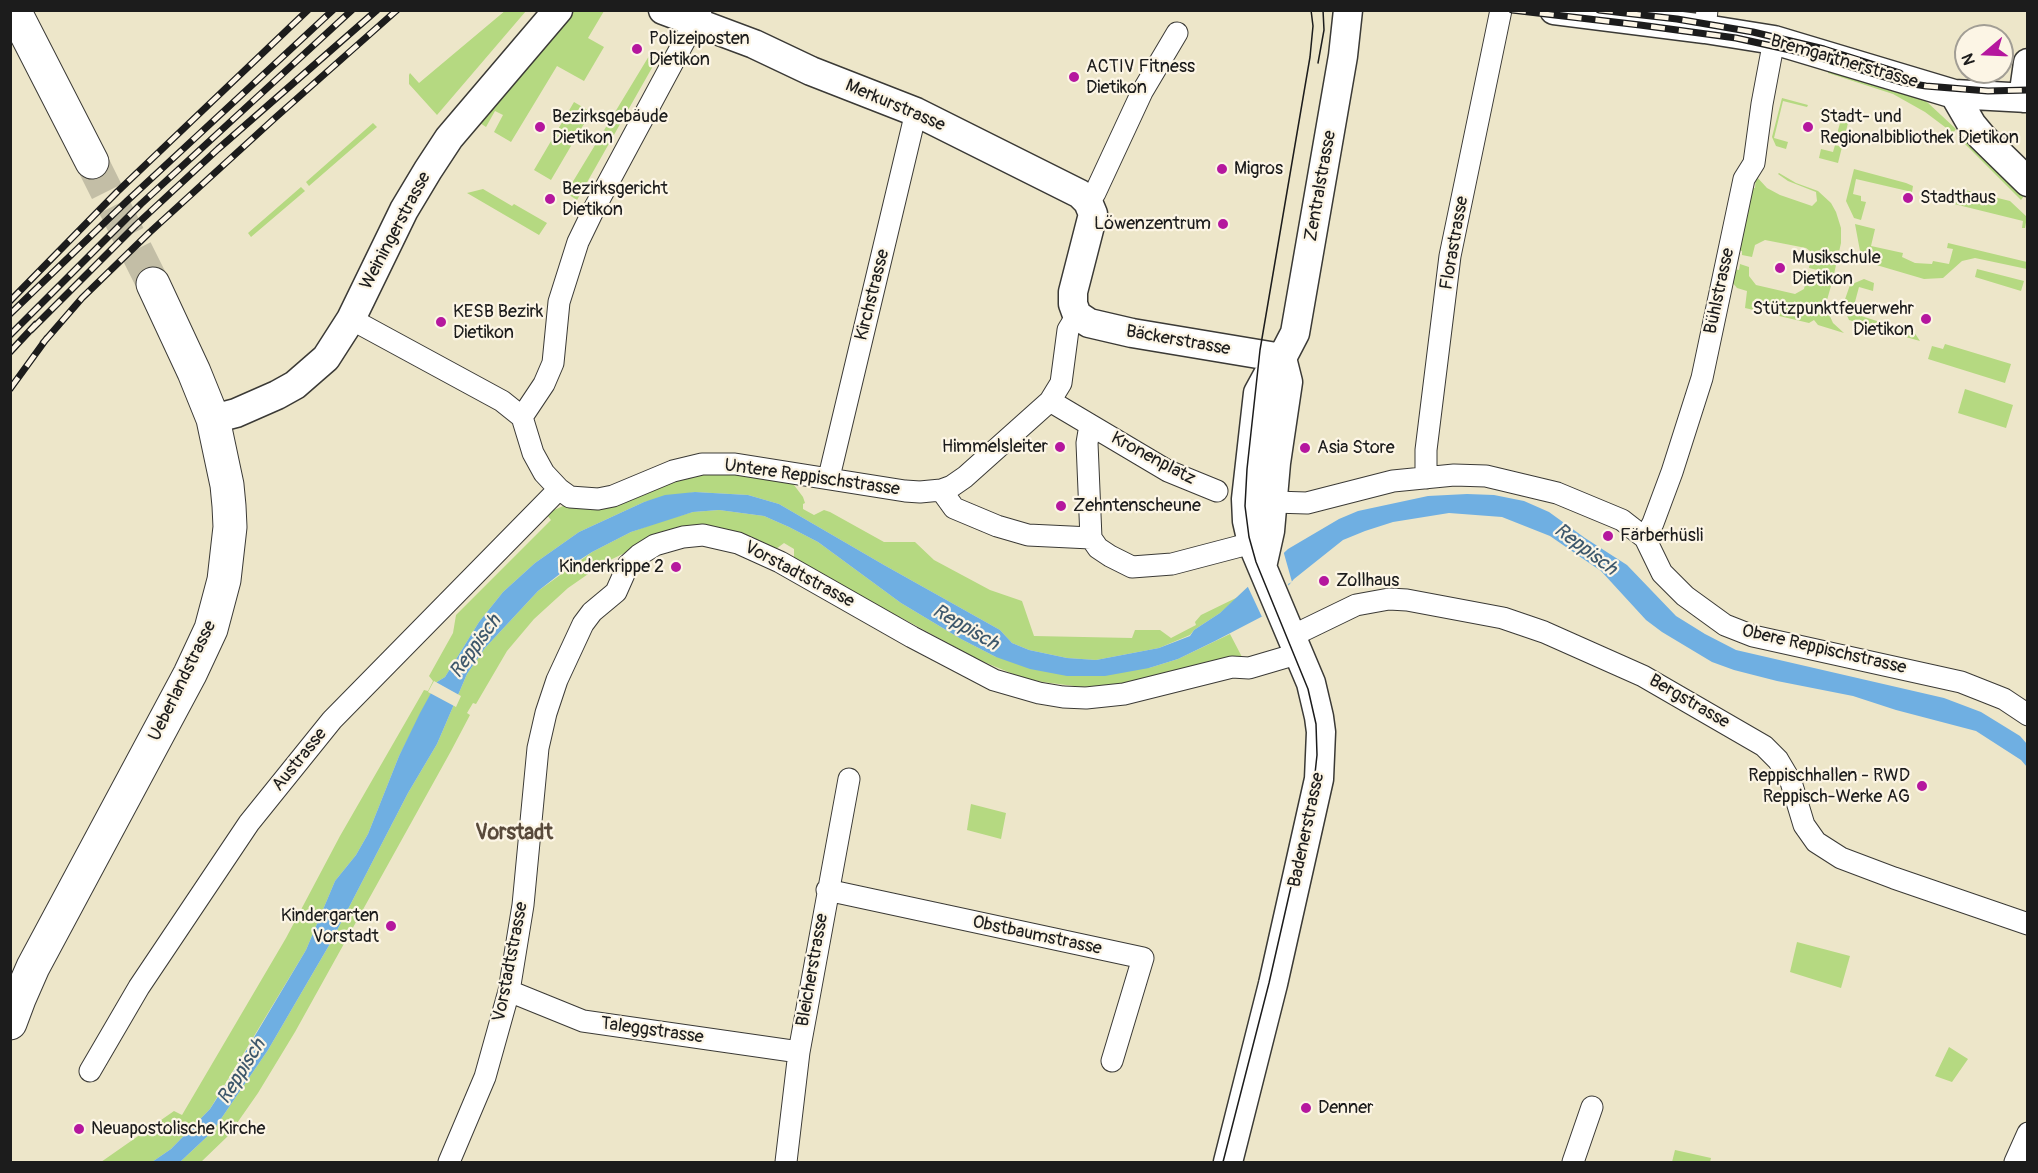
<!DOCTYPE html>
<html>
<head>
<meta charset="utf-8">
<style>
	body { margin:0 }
	#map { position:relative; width:2038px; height:1173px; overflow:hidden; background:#ede6c9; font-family:Pangolin,sans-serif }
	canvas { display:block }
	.frame { position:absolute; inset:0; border:12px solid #1c1c1c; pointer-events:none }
	.north { position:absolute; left:1954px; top:24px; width:60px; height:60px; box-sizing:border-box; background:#fcf5e5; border:2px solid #a29e95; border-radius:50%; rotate:251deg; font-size:16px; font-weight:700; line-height:24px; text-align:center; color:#1c1c1c }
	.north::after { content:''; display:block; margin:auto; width:21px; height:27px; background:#b5179e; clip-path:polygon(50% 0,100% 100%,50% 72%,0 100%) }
</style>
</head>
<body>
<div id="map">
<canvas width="2038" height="1173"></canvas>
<div class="frame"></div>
<div class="north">N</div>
</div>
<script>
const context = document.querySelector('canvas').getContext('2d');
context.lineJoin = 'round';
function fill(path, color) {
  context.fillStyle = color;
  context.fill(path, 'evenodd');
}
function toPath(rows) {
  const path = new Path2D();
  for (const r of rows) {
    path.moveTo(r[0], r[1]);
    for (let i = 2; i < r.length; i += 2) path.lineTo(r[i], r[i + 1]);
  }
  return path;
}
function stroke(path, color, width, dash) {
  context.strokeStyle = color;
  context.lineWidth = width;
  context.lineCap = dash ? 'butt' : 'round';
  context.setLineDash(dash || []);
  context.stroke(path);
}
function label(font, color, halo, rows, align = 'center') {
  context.font = font + ' Pangolin,sans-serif';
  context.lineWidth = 4.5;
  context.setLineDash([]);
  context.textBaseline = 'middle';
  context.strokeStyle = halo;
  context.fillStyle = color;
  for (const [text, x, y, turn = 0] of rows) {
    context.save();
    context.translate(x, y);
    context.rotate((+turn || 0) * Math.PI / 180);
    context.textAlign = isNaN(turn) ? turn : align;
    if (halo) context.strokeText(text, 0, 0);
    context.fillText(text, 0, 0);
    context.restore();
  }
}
fill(toPath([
	[506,10,526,11,437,115,409,84,409,75,410,73,419,83],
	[571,11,604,11,588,38,604,47,584,81,557,66,511,142,494,132,503,115,495,111,486,127,480,123],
	[649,56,657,59,577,200,566,193],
	[1829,67,1914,94,1927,102,1956,129,1953,133,1925,112,1893,94,1828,73],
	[1782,98,1808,105,1807,107,1783,101,1774,138,1788,142,1786,149,1776,146,1772,137],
	[574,102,591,112,551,180,534,170],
	[1821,108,1850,115,1843,143,1835,141,1842,116,1820,110],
	[373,123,377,127,309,186,306,182],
	[1964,137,2024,196,2021,200,1961,140],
	[1835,145,1842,147,1838,163,1819,158,1821,149,1833,152],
	[1854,169,1906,183,1913,186,1912,192,1856,179,1853,194,1861,196,1861,201,1866,202,1861,220,1854,218,1846,201],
	[1779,173,1796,183,1818,191,1831,203,1836,212,1841,228,1841,243,1834,274,1809,268,1811,256,1810,251,1806,248,1765,240,1755,245,1752,257,1742,255,1742,251,1738,250,1752,188,1755,188,1756,176,1767,188,1780,195,1812,206,1817,201,1816,192,1788,181,1778,174],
	[301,187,305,191,251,237,248,233],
	[483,189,512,206,514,204,547,223,539,235,467,193],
	[1965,190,2010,201,2027,217,2025,228,2022,228,2023,221,1954,204,1956,197,1962,198],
	[1855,224,1875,229,1871,246,1903,253,1902,257,1915,263,1932,264,1933,261,1949,264,1953,249,1947,248,1948,243,2027,262,2027,269,1975,258,1962,261,1943,278,1924,279,1873,264,1866,260,1860,251],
	[1740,264,1749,267,1749,276,1756,285,1795,294,1804,289,1808,272,1833,279,1827,300,1827,310,1833,323,1844,333,1818,325,1814,320,1809,323,1745,308,1747,291,1737,288,1732,282,1734,269,1739,270],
	[1977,269,2024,281,2021,291,1975,277],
	[1864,279,1874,283,1873,291,1859,287,1852,313,1880,322,1878,329,1849,320,1844,309,1843,305,1850,285],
	[1884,322,1914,332,1920,341,1881,330],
	[1945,344,2011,364,2005,383,1928,359,1932,346,1943,349],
	[1965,389,2013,405,2006,428,1958,413],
	[713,470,791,481,803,497,805,503,803,504,803,509,814,515,824,510,830,512,884,542,915,542,934,560,990,590,1022,601,1034,636,1132,638,1135,630,1160,630,1171,638,1196,625,1195,622,1201,615,1240,596,1220,613,1194,630,1190,635,1159,648,1096,660,1067,658,1029,650,1012,643,1000,630,884,565,779,504,748,495,695,492,644,502,579,532,535,563,503,592,479,622,445,677,437,682,399,756,368,834,356,855,335,881,306,950,210,1109,171,1149,152,1162,101,1162,174,1111,182,1115,286,938,340,836,424,690,428,691,433,681,429,676,453,633,456,615,551,520,547,515,552,511,563,506,570,506],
	[719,510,764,516,789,527,818,542,901,603,961,639,996,657,1149,668,1178,659,1230,634,1242,657,1121,684,1082,687,1043,682,1023,678,979,660,900,617,898,619,877,605,875,607,864,601,865,598,857,593,855,596,794,558,794,549,784,543,776,549,737,533,641,545,604,563,568,588,534,619,507,651,476,704,473,703,467,713,470,715,451,751,295,1032,258,1093,228,1136,201,1162,180,1162,212,1132,268,1050,331,942,408,793,437,744,467,674,485,648,538,591,592,552,631,532,665,520,693,512],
	[971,804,1006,813,1001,839,967,830],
	[1797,942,1850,956,1841,988,1790,972],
	[1949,1047,1968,1059,1952,1082,1935,1076],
	[1675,1150,1711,1158,1710,1162,1672,1162]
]), '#b5d981');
fill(toPath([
	[695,492,748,495,779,504,884,565,1000,630,1012,643,1029,650,1067,658,1096,660,1159,648,1190,636,1194,630,1220,613,1288,549,1339,519,1358,511,1428,496,1467,494,1494,495,1524,501,1549,512,1585,538,1627,565,1676,616,1705,634,1736,650,1944,698,1981,712,2020,736,2027,744,2027,767,2021,760,1976,731,1896,710,1853,696,1777,681,1734,670,1712,662,1662,632,1646,620,1601,571,1579,556,1550,536,1502,517,1449,513,1393,522,1365,531,1343,540,1294,579,1263,616,1215,641,1178,659,1149,668,1105,676,1067,676,1030,669,996,657,961,639,901,603,818,542,789,527,764,516,719,510,693,512,631,532,592,552,570,566,538,591,485,648,467,674,437,744,408,793,331,942,268,1050,212,1132,180,1162,152,1162,171,1149,210,1109,228,1081,306,950,335,881,356,855,368,834,399,756,420,713,437,682,445,677,479,622,503,592,535,563,579,532,644,502,665,495]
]), '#6fafe2');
fill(toPath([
	[1283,550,1292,582,1288,584,1290,589,1275,607,1262,617,1247,585],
	[434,681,461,696,456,707,428,692]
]), '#ede6c9');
stroke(toPath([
	[92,162,153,284]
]), '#c3bea6', 33, [33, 16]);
const street = toPath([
	[1705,29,1707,10],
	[1088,202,1095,193,1142,92,1177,33],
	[351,319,502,401,522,417,533,453,544,473,559,489,570,497,598,499,613,496,673,471,702,464,735,464,905,491,920,492,941,490,952,486,965,477,1050,401,1061,383,1068,330,1077,315],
	[1050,401,1168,471,1217,491],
	[522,417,544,384,553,363,559,302,578,242,594,209,701,10],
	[1090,425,1087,443,1091,538,1098,548,1110,556,1132,567,1172,564,1252,543],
	[829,477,916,112],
	[1426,478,1426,450,1450,256,1501,10],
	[941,490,954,508,997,526,1028,535,1091,538],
	[1273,502,1307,503,1393,481,1454,475,1486,476,1557,493,1622,520,1645,538,1662,573,1685,596,1725,625,1753,636,1961,682,2004,699,2028,715],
	[1645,538,1653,523,1672,472,1702,378,1744,179,1754,163,1762,104,1774,40],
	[1292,636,1356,605,1389,599,1407,600,1503,618,1544,632,1643,676,1764,746,1778,760,1791,782,1804,825,1816,842,1841,858,1894,878,2028,924],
	[827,890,1143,958,1112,1061],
	[509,991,583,1021,799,1052],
	[90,1071,139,987,249,823,332,720,559,489],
	[449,1162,485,1077,509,991,523,905,538,748,546,713,557,680,583,624,592,612,616,592,628,565,639,555,655,545,683,537,703,535,738,543,780,562,912,637,994,680,1039,693,1063,697,1086,698,1124,694,1232,667,1249,668,1300,653],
	[786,1162,799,1052,849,779],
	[1573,1162,1592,1107],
	[2015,1162,2028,1133]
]);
const secondary = toPath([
	[663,10,754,44,811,71,916,112,1080,194,1088,202,1093,214,1073,292,1073,304,1077,315,1089,323,1132,333,1282,358],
	[1554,10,1705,29,1774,40,1954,94,2028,98],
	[1954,94,1972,125,1982,137,2028,182],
	[2023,98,2028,63],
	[213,419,236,413,277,395,295,385,326,358,351,319,404,210,428,170,449,138,558,10],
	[1262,567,1270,531,1276,463,1288,382,1282,358],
	[1228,1162,1273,984,1319,779,1321,732,1319,717,1311,683,1252,543,1247,521,1246,499,1258,393,1270,371,1282,358,1295,333,1343,56,1348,10]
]);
const primary = toPath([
	[14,10,92,162],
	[10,1023,19,999,33,967,190,674,211,629,224,580,230,527,229,506,227,485,213,419,194,372,153,284]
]);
stroke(street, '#3b3a36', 23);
stroke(secondary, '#3b3a36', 31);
stroke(primary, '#3b3a36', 35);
stroke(street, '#fff', 21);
stroke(secondary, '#fff', 28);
stroke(primary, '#fff', 33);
stroke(toPath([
	[1318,63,1324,30,1323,10],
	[1223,1162,1269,983,1303,834,1313,792,1317,755,1316,724,1308,689,1256,562,1249,537,1245,506,1247,469,1260,350,1310,57,1313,26,1311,10]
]), '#1c1c1c', 1.5);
const rail = toPath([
	[1512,10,1640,25,1736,38,1804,53,1901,82,1926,86,1988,91,2028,90],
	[1599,10,1677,19,1753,32,1824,49,1900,73],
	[10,301,117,192,308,10],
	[10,314,127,201,333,10],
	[31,330,136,225,218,149,377,10],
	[10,335,141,204,352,10],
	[43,343,82,298,150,232,275,118,397,10],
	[10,352,36,324],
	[10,389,47,338]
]);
stroke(rail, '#1c1c1c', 7);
stroke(rail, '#fcf5e5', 4.5, [14]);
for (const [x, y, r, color] of [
	[637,49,6,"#b5179e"],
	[1074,77,6,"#b5179e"],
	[540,127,6,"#b5179e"],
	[1808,127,6,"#b5179e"],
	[1222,169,6,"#b5179e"],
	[1908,198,6,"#b5179e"],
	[550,199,6,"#b5179e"],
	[1223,224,6,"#b5179e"],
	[1780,268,6,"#b5179e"],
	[1926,319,6,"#b5179e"],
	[441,322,6,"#b5179e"],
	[1060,447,6,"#b5179e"],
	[1305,448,6,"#b5179e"],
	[1061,506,6,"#b5179e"],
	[1608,536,6,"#b5179e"],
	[676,567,6,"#b5179e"],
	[1324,581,6,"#b5179e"],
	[1922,786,6,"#b5179e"],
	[391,926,6,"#b5179e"],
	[1306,1108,6,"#b5179e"],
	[79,1129,6,"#b5179e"]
]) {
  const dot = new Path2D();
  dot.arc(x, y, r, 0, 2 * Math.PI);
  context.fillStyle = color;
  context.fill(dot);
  stroke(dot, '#fcf5e5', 2);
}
label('18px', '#1c1c1c', '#fcf5e5', [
	["Polizeiposten",649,39],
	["Dietikon",649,60],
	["ACTIV Fitness",1086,67],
	["Dietikon",1086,88],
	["Bezirksgebäude",552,117],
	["Dietikon",552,138],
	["Stadt- und",1820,117],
	["Regionalbibliothek Dietikon",1820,138],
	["Migros",1234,169],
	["Bezirksgericht",562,189],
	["Dietikon",562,210],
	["Stadthaus",1920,198],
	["Löwenzentrum",1211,224,"right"],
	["Musikschule",1792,258],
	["Dietikon",1792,279],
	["Stützpunktfeuerwehr",1914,309,"right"],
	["Dietikon",1914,330,"right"],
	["KESB Bezirk",453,312],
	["Dietikon",453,333],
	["Himmelsleiter",1048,447,"right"],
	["Asia Store",1317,448],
	["Zehntenscheune",1073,506],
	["Färberhüsli",1620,536],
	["Kinderkrippe 2",664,567,"right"],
	["Zollhaus",1336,581],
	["Reppischhallen - RWD",1910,776,"right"],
	["Reppisch-Werke AG",1910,797,"right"],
	["Kindergarten",379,916,"right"],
	["Vorstadt",379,937,"right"],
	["Denner",1318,1108],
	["Neuapostolische Kirche",91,1129]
], 'left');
label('18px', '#1c1c1c', '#fcf5e5', [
	["Bremgartnerstrasse",1844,62,16],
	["Merkurstrasse",895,106,23],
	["Zentralstrasse",1321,186,-80],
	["Weiningerstrasse",396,231,-62],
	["Florastrasse",1455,243,-80],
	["Bühlstrasse",1720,291,-78],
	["Kirchstrasse",873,295,-76],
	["Bäckerstrasse",1178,341,10],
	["Kronenplatz",1153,459,28],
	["Untere Reppischstrasse",812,478,8],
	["Vorstadtstrasse",799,575,28],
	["Obere Reppischstrasse",1824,650,13],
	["Ueberlandstrasse",183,681,-64],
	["Bergstrasse",1689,702,30],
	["Austrasse",300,760,-51],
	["Badenerstrasse",1307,830,-78],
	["Obstbaumstrasse",1037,936,12],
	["Vorstadtstrasse",511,962,-79],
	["Bleicherstrasse",813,970,-80],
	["Taleggstrasse",652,1031,8]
]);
label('italic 20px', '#3d576b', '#fcf5e5', [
	["Reppisch",1585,550,37],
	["Reppisch",965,628,30],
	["Reppisch",476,647,-54],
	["Reppisch",242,1072,-58]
]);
label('bold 21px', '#58493a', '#fcf5e5', [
	["Vorstadt",514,834]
]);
</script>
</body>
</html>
